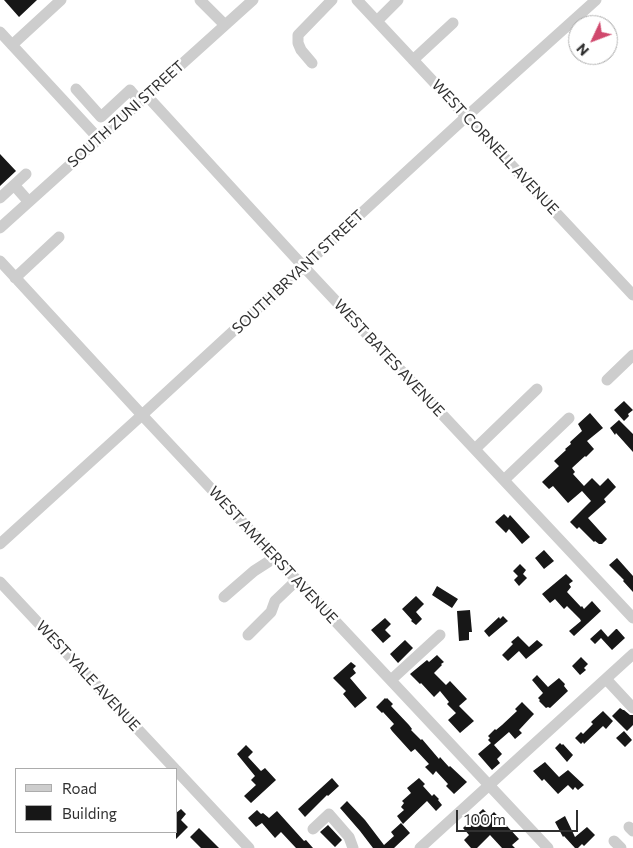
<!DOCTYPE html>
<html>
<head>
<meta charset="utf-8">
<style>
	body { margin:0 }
	#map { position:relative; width:633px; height:848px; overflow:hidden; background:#fff; font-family:Commissioner,sans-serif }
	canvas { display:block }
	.legend { position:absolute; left:15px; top:768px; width:162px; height:65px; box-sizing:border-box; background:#fff; border:1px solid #acacac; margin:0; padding:6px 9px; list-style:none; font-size:15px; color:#303030 }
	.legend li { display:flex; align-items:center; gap:10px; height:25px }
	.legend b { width:25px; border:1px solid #acacac }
	.north { position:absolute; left:568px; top:15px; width:50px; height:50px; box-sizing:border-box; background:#fff; border:1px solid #acacac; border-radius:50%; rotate:227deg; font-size:14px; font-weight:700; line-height:20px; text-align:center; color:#303030 }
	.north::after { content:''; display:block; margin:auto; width:18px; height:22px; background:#d0486d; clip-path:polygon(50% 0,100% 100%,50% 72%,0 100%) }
	.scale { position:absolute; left:456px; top:810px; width:122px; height:22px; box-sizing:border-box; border:2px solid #303030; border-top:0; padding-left:6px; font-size:15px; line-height:18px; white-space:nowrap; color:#303030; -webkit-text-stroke:4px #fff; paint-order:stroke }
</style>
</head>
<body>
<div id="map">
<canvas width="633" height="848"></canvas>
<ul class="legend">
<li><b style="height:6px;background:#cdcdcd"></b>Road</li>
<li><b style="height:14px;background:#171717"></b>Building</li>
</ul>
<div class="north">N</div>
<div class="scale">100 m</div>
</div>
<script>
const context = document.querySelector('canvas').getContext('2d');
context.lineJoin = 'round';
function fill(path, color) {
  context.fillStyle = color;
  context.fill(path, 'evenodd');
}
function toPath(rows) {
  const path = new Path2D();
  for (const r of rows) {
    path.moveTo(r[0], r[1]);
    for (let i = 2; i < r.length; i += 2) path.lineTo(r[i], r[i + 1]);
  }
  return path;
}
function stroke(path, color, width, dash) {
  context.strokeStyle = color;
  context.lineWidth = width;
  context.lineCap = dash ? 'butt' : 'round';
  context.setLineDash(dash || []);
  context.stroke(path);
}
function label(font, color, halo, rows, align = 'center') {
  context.font = font + ' Commissioner,sans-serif';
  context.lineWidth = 5;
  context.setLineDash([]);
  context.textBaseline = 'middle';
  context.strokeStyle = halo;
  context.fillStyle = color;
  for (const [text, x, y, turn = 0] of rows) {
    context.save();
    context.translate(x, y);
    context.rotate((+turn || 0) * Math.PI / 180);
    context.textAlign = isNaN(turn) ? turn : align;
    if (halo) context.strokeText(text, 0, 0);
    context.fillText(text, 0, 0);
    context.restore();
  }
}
fill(toPath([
	[4,0,37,0,19,17],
	[0,154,16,171,0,186],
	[624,401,633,410,628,414,629,416,624,421,614,410],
	[590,413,603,428,587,441,594,449,586,457,585,456,572,468,575,472,573,474,584,486,592,478,600,486,608,478,616,487,604,499,606,502,588,518,607,539,602,544,599,544,595,541,594,542,579,527,577,529,570,522,591,501,582,491,568,503,553,486,549,489,542,482,559,466,554,461,566,450,565,449,571,444,570,442,582,431,578,424],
	[619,420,633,434,633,452,616,433,615,435,610,428],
	[504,514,508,518,510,515,530,537,522,544,509,529,506,533,495,522],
	[544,550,554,561,544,569,535,558],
	[617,558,633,576,633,592,623,581,624,580,609,565],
	[520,564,526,570,523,574,527,578,519,586,514,580,518,576,513,571],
	[566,574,573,581,569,584,571,587,567,592,581,607,582,606,584,609,592,601,601,611,574,636,569,631,581,621,580,619,567,606,564,609,555,599,550,603,542,594],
	[437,586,458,599,452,608,432,595],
	[416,596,424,604,416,612,422,619,416,625,411,621,412,620,402,609],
	[470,610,472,632,469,632,469,640,459,641,457,611],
	[503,616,508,621,489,637,484,631,499,617,500,619],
	[385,618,391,624,385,630,391,636,383,643,371,630],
	[601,629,608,637,616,629,617,629,625,638,612,650,601,638,595,644,590,639],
	[518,636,529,647,537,640,543,645,526,659,519,651,508,661,502,655,513,644,511,642],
	[405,640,413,648,398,663,390,654],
	[437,655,444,662,441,664,442,665,434,673,446,685,450,681,467,699,459,706,474,721,460,733,448,720,456,713,447,704,449,702,440,691,434,697,421,683,420,684,410,674,427,660,429,662],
	[581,657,588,664,584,668,586,670,580,675,572,666],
	[351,662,356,666,353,669,356,673,350,678,367,698,355,708,343,694,346,691,333,678],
	[537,675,548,687,559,678,565,684,564,686,568,691,550,708,548,707,546,708,539,701,540,700,538,698,543,693,532,680],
	[385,698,386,699,387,698,393,704,391,706,409,725,412,729,411,730,421,740,422,739,439,759,440,757,449,767,450,766,467,782,454,794,446,786,448,784,436,771,433,775,425,767,429,764,415,749,411,752,392,731,390,728,394,724,383,712,382,713,376,707],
	[522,702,534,714,519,730,522,733,515,739,509,732,494,745,502,754,497,759,500,763,492,770,478,754,491,743,488,740,490,738,488,736,495,729,496,730,502,725,517,711,515,709],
	[620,708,623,710,624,710,630,715,633,715,633,725,627,731,612,716],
	[603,711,613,721,606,729,603,726,584,744,583,742,581,744,575,738,581,732,583,734,593,724,591,722],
	[624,731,632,740,625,747,616,738],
	[560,743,562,745,563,744,573,755,567,762,555,748],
	[246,745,253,752,248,757,260,770,261,771,265,768,276,780,251,803,244,796,256,785,251,780,255,776,237,754],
	[545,762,559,777,568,770,584,785,578,790,575,787,573,790,568,785,558,794,544,779,542,781,533,771],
	[332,778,339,786,328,796,327,795,305,817,298,809],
	[419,778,425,784,423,786,432,796,434,794,439,799,438,800,442,805,436,811,427,801,403,824,397,816,404,810,401,807,404,803,402,801,411,793,407,788],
	[347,801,365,820,384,845,394,836,391,832,401,823,410,833,394,848,373,848,360,831,340,808],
	[181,809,186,814,181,820,188,827,176,839,176,813],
	[483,809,490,816,494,812,519,839,512,845,515,848,502,848,490,835,477,848,471,848,464,840,469,835,463,828],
	[257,810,261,814,263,813,269,818,277,811,304,841,306,840,313,848,296,848,281,832,275,838,262,823,256,827,248,818],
	[565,816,575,837,587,827,595,835,584,846,582,844,578,848,575,848,564,836,563,837,555,822],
	[328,825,342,840,335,847,320,832],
	[199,828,219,848,201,848,190,837]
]), '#171717');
stroke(toPath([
	[200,0,225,25],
	[357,0,633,295],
	[377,21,398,0],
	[0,32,99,139],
	[12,45,61,0],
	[413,60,453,23],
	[312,63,301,50,298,43,298,35,332,0],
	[76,89,101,117,130,90,140,102],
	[147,96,303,266,633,618],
	[14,185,29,202],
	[0,198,26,174],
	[0,228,253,0],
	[0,261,142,415,548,848],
	[15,278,59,237],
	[607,380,633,355],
	[475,449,537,389],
	[504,480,569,418],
	[0,544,142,415,467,116,596,0],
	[0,582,175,769],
	[224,597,254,571,268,562,274,556],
	[248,635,271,612,275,601,297,580],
	[606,679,633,708],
	[391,680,440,635],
	[176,770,249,848],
	[629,827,633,831],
	[313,829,329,814,349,837,353,848],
	[614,841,621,848],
	[420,848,633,654]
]), '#cdcdcd', 11);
label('15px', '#303030', '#fff', [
	["SOUTH ZUNI STREET",126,114,-42],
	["WEST CORNELL AVENUE",495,147,47],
	["SOUTH BRYANT STREET",298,272,-43],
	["WEST BATES AVENUE",389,358,47],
	["WEST AMHERST AVENUE",273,555,47],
	["WEST YALE AVENUE",88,676,47]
]);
</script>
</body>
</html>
